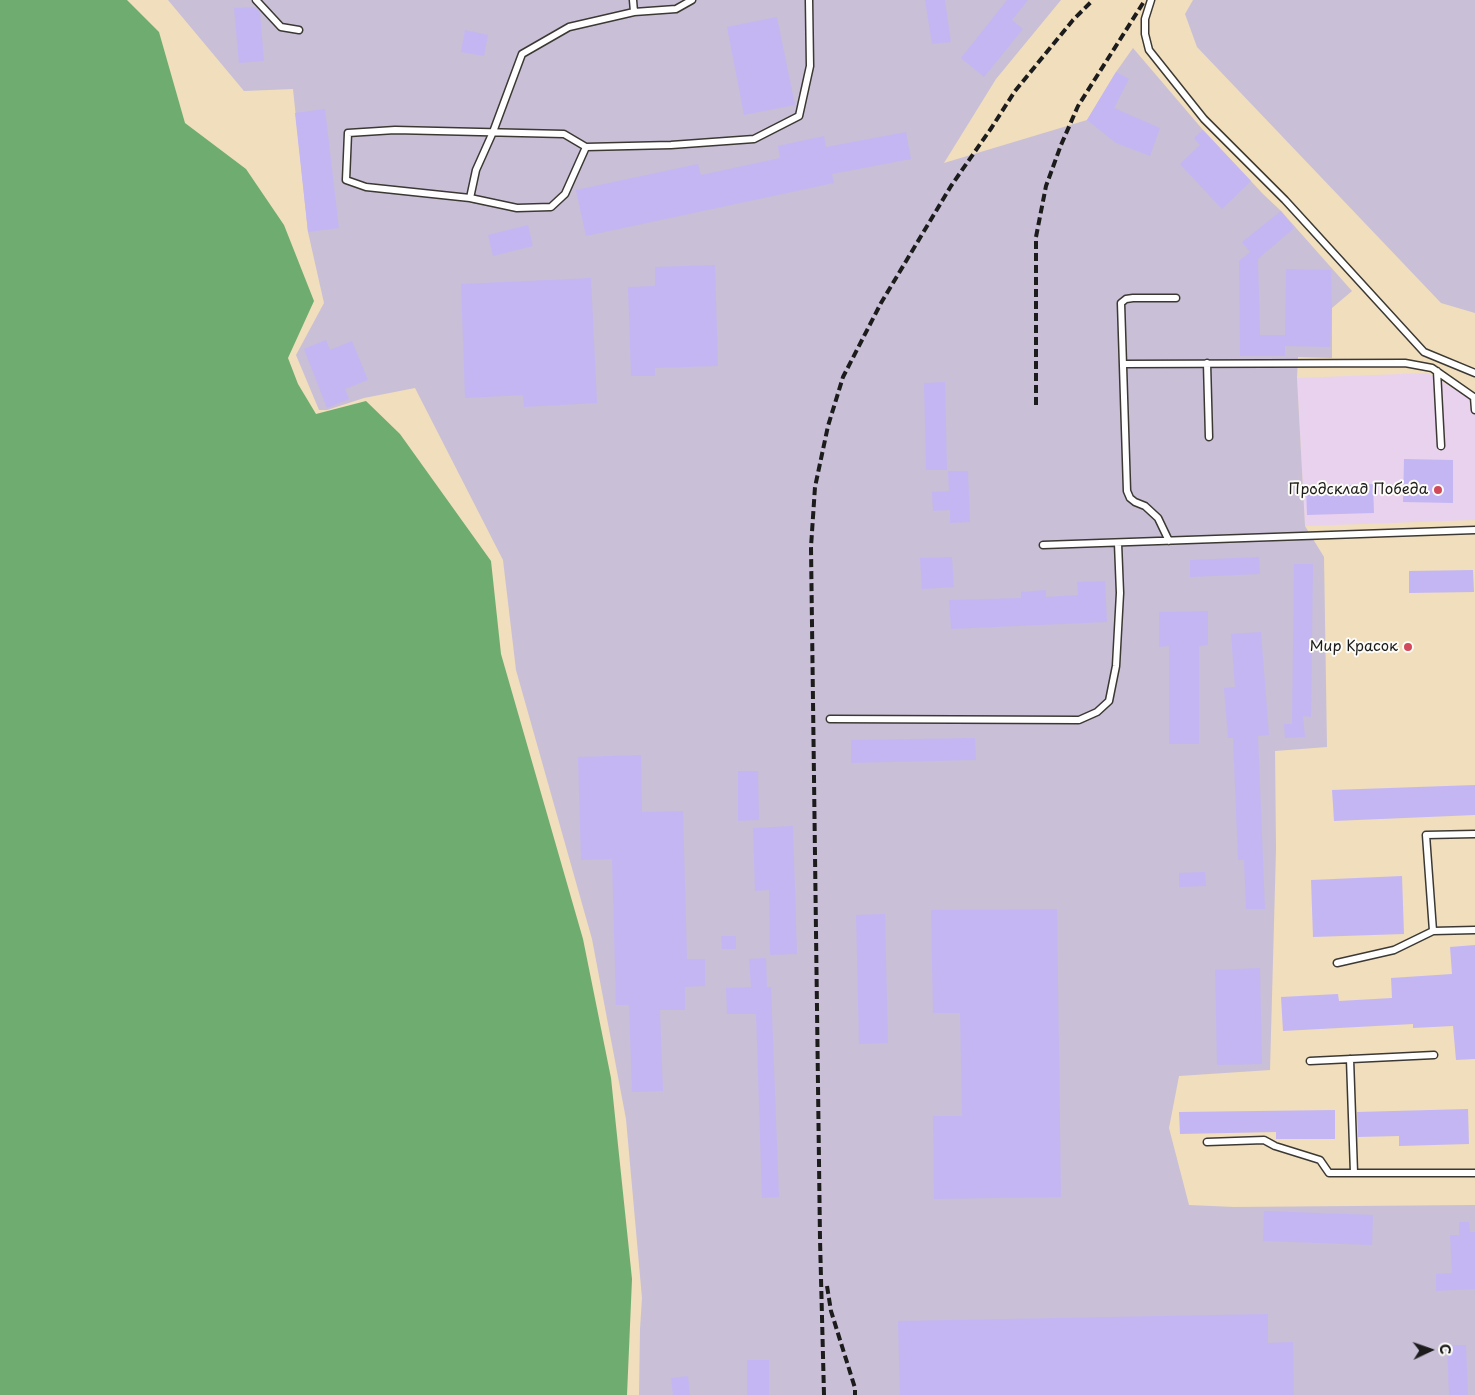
<!DOCTYPE html>
<html>
<head>
<meta charset="utf-8">
<style>
	body { margin:0 }
	#map { position:relative; width:1475px; height:1395px; overflow:hidden; background:#f0debc; font-family:"Playpen Sans",sans-serif }
	canvas { display:block }
	.north { position:absolute; left:1405px; top:1325px; width:50px; height:50px; -webkit-text-stroke:4px #fdfcf7; paint-order:stroke; rotate:87deg; font-size:14px; font-weight:700; line-height:20px; text-align:center; color:#1c1c1c }
	.north::after { content:''; display:block; margin:auto; width:18px; height:22px; background:#1c1c1c; clip-path:polygon(50% 0,100% 100%,50% 72%,0 100%) }
</style>
</head>
<body>
<div id="map">
<canvas width="1475" height="1395"></canvas>
<div class="north">С</div>
</div>
<script>
const context = document.querySelector('canvas').getContext('2d');
context.lineJoin = 'round';
function fill(path, color) {
  context.fillStyle = color;
  context.fill(path, 'evenodd');
}
function toPath(rows) {
  const path = new Path2D();
  for (const r of rows) {
    path.moveTo(r[0], r[1]);
    for (let i = 2; i < r.length; i += 2) path.lineTo(r[i], r[i + 1]);
  }
  return path;
}
function stroke(path, color, width, dash) {
  context.strokeStyle = color;
  context.lineWidth = width;
  context.lineCap = dash ? 'butt' : 'round';
  context.setLineDash(dash || []);
  context.stroke(path);
}
function label(font, color, halo, rows, align = 'center') {
  context.font = font + ' "Playpen Sans",sans-serif';
  context.lineWidth = 4;
  context.setLineDash([]);
  context.textBaseline = 'middle';
  context.strokeStyle = halo;
  context.fillStyle = color;
  for (const [text, x, y, turn = 0] of rows) {
    context.save();
    context.translate(x, y);
    context.rotate((+turn || 0) * Math.PI / 180);
    context.textAlign = isNaN(turn) ? turn : align;
    if (halo) context.strokeText(text, 0, 0);
    context.fillText(text, 0, 0);
    context.restore();
  }
}
fill(toPath([
	[1428,373,1475,402,1475,520,1305,526,1297,378]
]), '#e9d2ee');
fill(toPath([
	[168,0,1061,0,996,79,944,163,1087,120,1116,72,1133,48,1203,130,1263,194,1281,211,1352,291,1332,308,1332,358,1298,357,1297,378,1305,526,1324,557,1327,747,1275,751,1276,849,1270,1070,1179,1076,1169,1128,1189,1205,1234,1207,1475,1205,1475,1395,639,1395,640,1329,642,1298,626,1119,592,939,516,670,503,560,415,388,364,398,327,410,319,410,296,355,324,303,308,232,293,89,244,91],
	[1193,0,1475,0,1475,313,1441,303,1197,47,1185,14]
]), '#c9bfd7');
fill(toPath([
	[0,0,127,0,159,32,185,123,246,169,284,225,314,301,288,358,298,384,316,414,366,401,400,434,491,561,501,654,583,939,611,1078,632,1279,627,1395,0,1395]
]), '#6ead6f');
fill(toPath([
	[925,0,945,0,951,42,932,44],
	[1007,0,1028,0,1012,20,1023,29,984,77,961,58],
	[255,7,260,12,264,61,239,63,234,8],
	[777,17,795,105,744,115,727,27],
	[465,30,488,35,484,56,461,52],
	[1116,72,1129,79,1114,108,1160,128,1150,156,1116,143,1087,120],
	[325,109,339,228,308,232,295,113],
	[1203,130,1251,181,1222,209,1180,164,1200,145,1194,138],
	[906,132,911,159,832,174,834,183,586,236,576,190,698,164,701,175,780,158,778,146,824,136,826,147],
	[1281,211,1294,228,1258,259,1260,335,1285,335,1286,269,1331,270,1332,308,1330,347,1285,346,1285,356,1240,356,1239,261,1250,252,1242,242],
	[528,225,533,246,493,256,488,235],
	[715,265,718,366,655,368,655,376,631,376,628,287,655,286,655,267],
	[591,278,597,403,524,407,523,395,465,398,461,284],
	[326,340,330,350,352,341,368,380,345,389,349,399,327,408,304,349],
	[945,382,947,470,926,470,924,383],
	[1404,459,1453,460,1453,503,1403,502],
	[948,471,968,471,970,522,950,523,950,510,933,511,932,492,949,491],
	[1373,484,1374,513,1307,515,1306,487],
	[952,557,954,587,922,589,920,558],
	[1259,557,1260,574,1190,577,1190,560],
	[1294,564,1313,564,1311,717,1303,716,1305,737,1285,738,1284,724,1292,724],
	[1473,570,1474,592,1409,593,1409,571],
	[1105,581,1107,622,951,629,949,600,1021,598,1021,592,1046,590,1046,597,1078,595,1077,582],
	[1208,611,1208,645,1199,646,1199,744,1169,744,1169,646,1159,647,1159,612],
	[1261,632,1269,735,1258,736,1265,909,1246,909,1244,860,1238,860,1233,738,1228,738,1224,688,1235,687,1231,634],
	[975,738,976,760,851,763,851,740],
	[641,755,642,812,683,811,687,959,705,959,705,986,685,987,685,1010,660,1010,663,1091,632,1092,629,1005,616,1005,612,859,581,860,578,757],
	[738,771,758,771,759,820,738,821],
	[1475,785,1475,815,1334,821,1332,790],
	[793,826,797,954,770,955,769,890,755,891,753,828],
	[1205,872,1206,886,1179,887,1179,873],
	[1402,876,1404,934,1313,937,1311,880],
	[1057,909,1061,1197,934,1199,933,1116,962,1116,960,1013,933,1013,931,910],
	[885,914,888,1043,859,1044,856,915],
	[721,936,736,936,736,949,722,949],
	[1475,945,1475,1059,1456,1060,1453,1026,1413,1028,1413,1024,1283,1031,1281,997,1338,994,1339,1001,1392,998,1391,978,1452,974,1450,947],
	[766,958,767,987,771,987,779,1197,762,1198,756,1014,727,1014,726,988,751,987,749,959],
	[1260,968,1262,1064,1217,1065,1215,970],
	[1468,1109,1469,1144,1399,1146,1399,1136,1358,1137,1357,1112],
	[1335,1110,1335,1139,1276,1139,1276,1132,1180,1134,1179,1112],
	[1264,1211,1373,1215,1372,1245,1263,1241],
	[1459,1222,1469,1222,1470,1232,1475,1232,1475,1289,1436,1291,1436,1274,1452,1273,1450,1235,1459,1235],
	[1268,1314,1268,1343,1293,1342,1294,1395,900,1395,898,1321],
	[1447,1345,1466,1345,1468,1395,1449,1395],
	[747,1360,769,1360,769,1395,747,1395],
	[688,1376,690,1395,673,1395,671,1378]
]), '#c4b6f3');
const lane = toPath([
	[256,0,281,27,299,30],
	[633,0,634,12],
	[1151,0,1145,19,1145,34,1149,50,1204,119,1285,200,1424,352,1475,373],
	[586,147,565,194,551,207,517,208,470,198,366,187,346,180,348,133,395,130,564,134,586,147,671,145,754,139,799,116,810,66,809,0],
	[470,198,476,170,493,132,522,54,569,27,634,12,676,9,692,0],
	[1207,363,1209,437],
	[1123,364,1405,363,1432,368,1475,398],
	[1437,371,1441,446],
	[1474,397,1475,410],
	[1169,541,1158,518,1145,506,1135,502,1130,498,1127,491,1121,303,1126,299,1133,298,1176,298],
	[1043,545,1475,530],
	[830,719,1079,720,1097,712,1109,701,1116,666,1120,593,1118,543],
	[1475,834,1426,835,1433,931,1475,930],
	[1337,963,1394,950,1433,931],
	[1350,1059,1354,1173],
	[1310,1061,1434,1055],
	[1207,1142,1264,1140,1275,1146,1320,1160,1329,1173,1475,1173]
]);
stroke(lane, '#3c3934', 9);
stroke(lane, '#fff', 6);
stroke(toPath([
	[1036,405,1036,237,1046,186,1061,145,1078,106,1145,0],
	[827,1286,831,1311,855,1388,855,1395],
	[824,1395,820,1239,811,547,815,487,828,426,843,377,881,303,951,186,992,127,1015,91,1073,20,1093,0]
]), '#1c1c1c', 4, [8, 4]);
for (const [x, y, r, color] of [
	[1438,490,5,"#d1495b"],
	[1408,647,5,"#d1495b"]
]) {
  const dot = new Path2D();
  dot.arc(x, y, r, 0, 2 * Math.PI);
  context.fillStyle = color;
  context.fill(dot);
  stroke(dot, '#fdfcf7', 2);
}
label('15px', '#1c1c1c', '#fdfcf7', [
	["Продсклад Победа",1428,490],
	["Мир Красок",1398,647]
], 'right');
</script>
</body>
</html>
